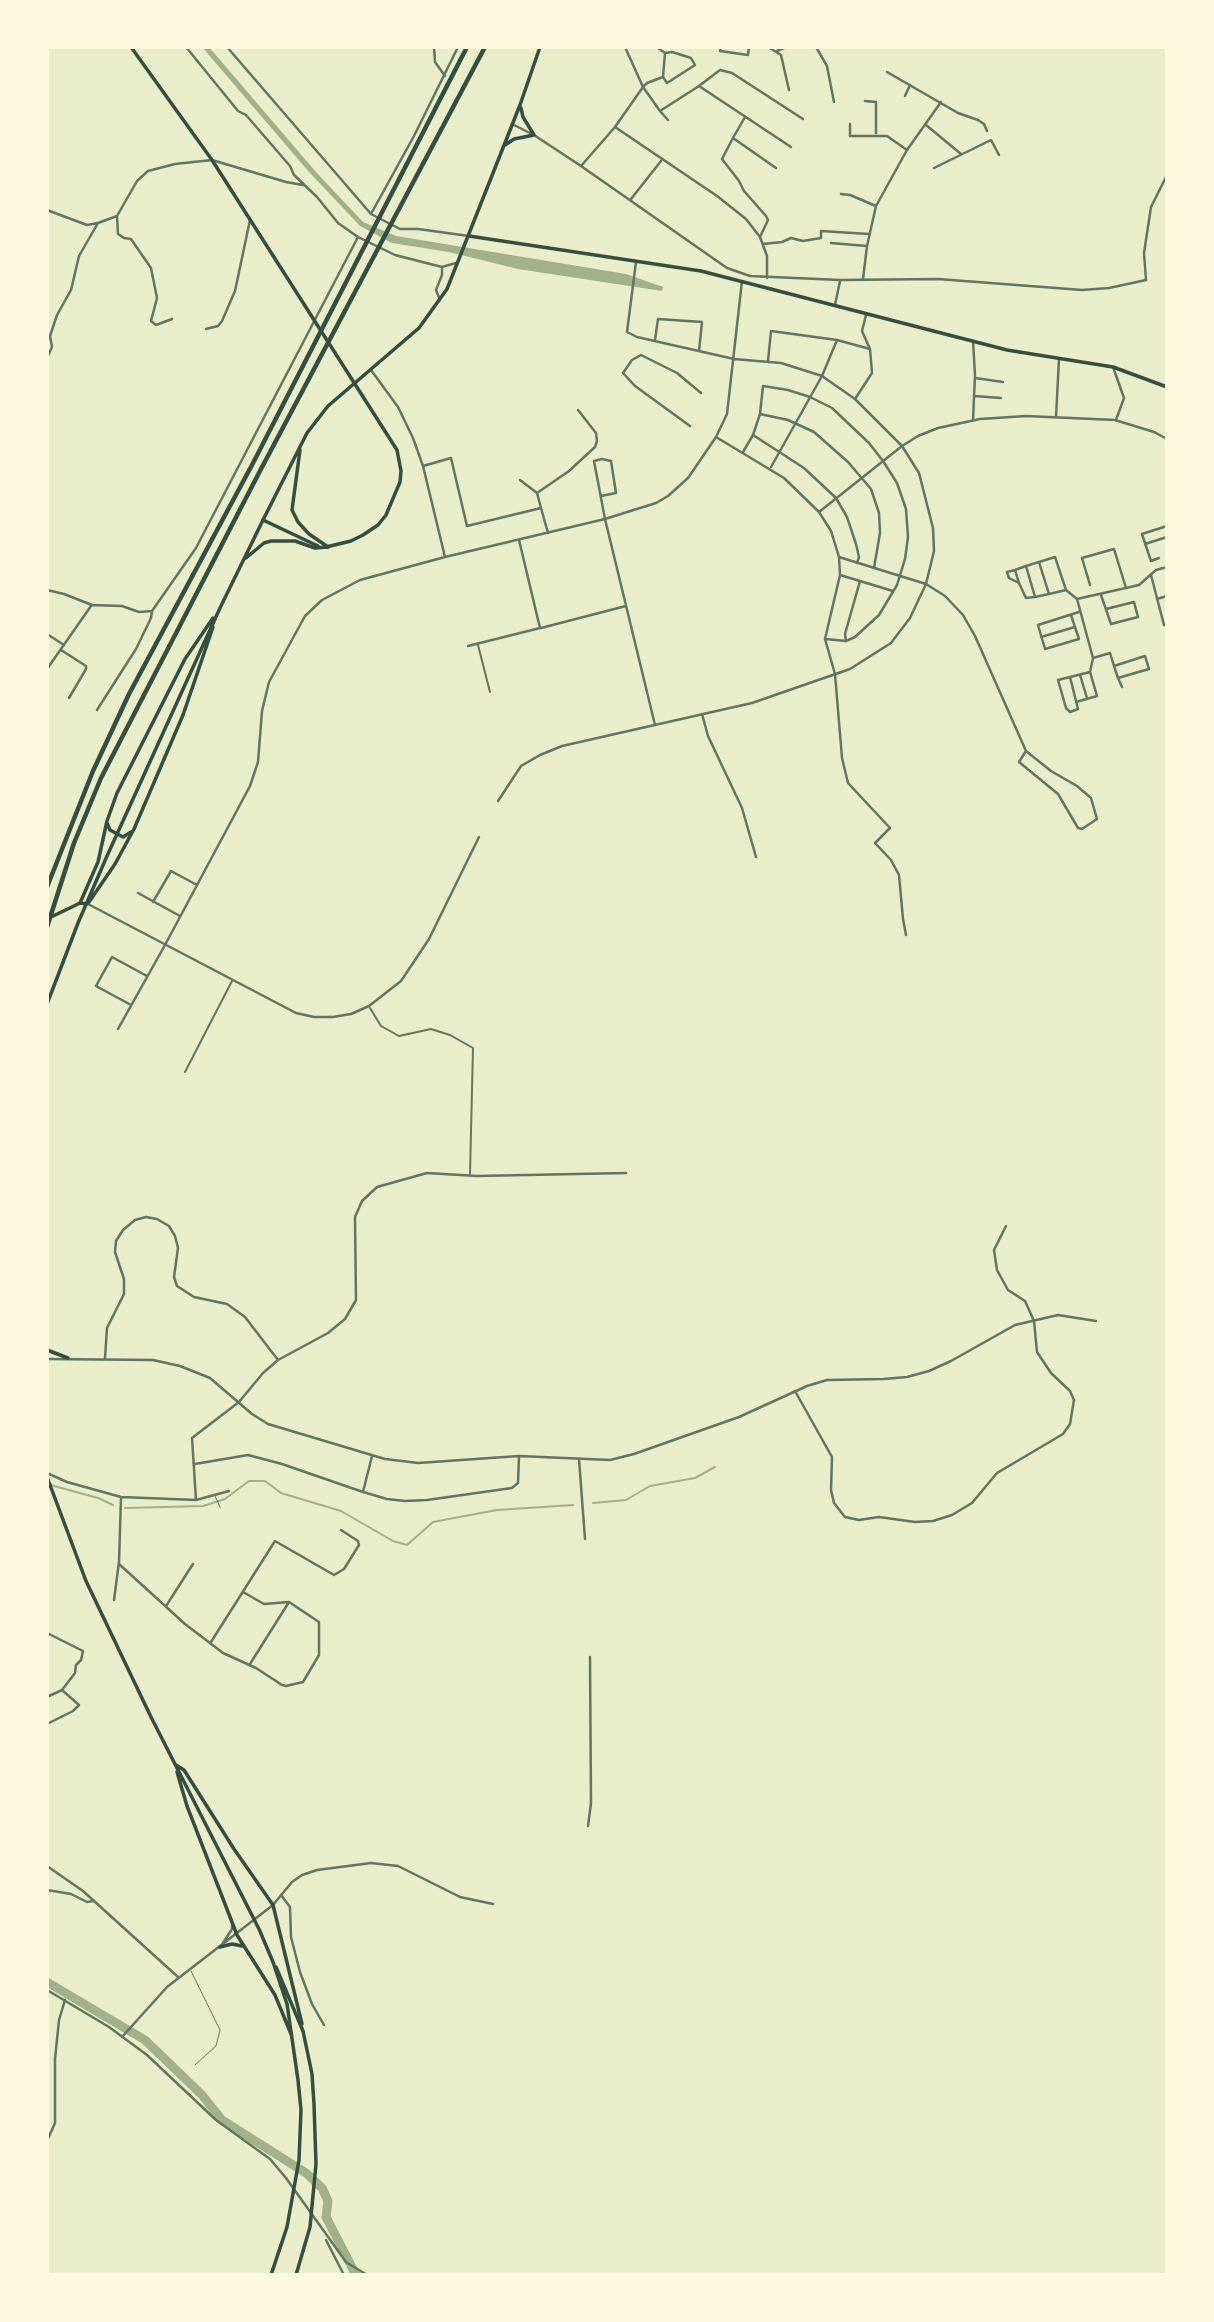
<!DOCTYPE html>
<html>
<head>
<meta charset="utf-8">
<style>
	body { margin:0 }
	#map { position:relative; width:1214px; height:2322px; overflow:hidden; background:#e9edc9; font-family:"Work Sans",sans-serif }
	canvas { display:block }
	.frame { position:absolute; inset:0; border:49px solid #fefae0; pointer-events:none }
</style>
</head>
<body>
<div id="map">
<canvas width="1214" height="2322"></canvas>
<div class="frame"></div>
</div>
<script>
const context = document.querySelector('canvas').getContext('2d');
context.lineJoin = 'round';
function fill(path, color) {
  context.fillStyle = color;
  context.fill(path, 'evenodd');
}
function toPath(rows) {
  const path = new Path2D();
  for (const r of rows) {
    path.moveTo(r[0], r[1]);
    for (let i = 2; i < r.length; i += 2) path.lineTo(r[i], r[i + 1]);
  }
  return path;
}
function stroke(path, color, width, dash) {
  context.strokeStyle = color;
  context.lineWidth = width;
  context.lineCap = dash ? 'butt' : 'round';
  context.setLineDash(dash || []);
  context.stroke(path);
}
fill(toPath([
	[202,47,209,47,316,172,363,222,396,236,626,274,663,287,662,291,518,269,449,252,392,243,360,226,309,172]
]), '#a3b18a');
stroke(toPath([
	[47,1484,98,1498,113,1505],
	[593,1503,626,1500,650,1486,695,1478,715,1467],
	[125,1508,203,1506,225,1499,249,1481,265,1481,281,1493,341,1511,393,1541,407,1545,433,1522,497,1510,573,1505]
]), '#a3b18a', 2);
stroke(toPath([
	[47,1982,145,2040,202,2095,222,2120,306,2173,322,2188,328,2201,326,2217,356,2275]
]), '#a3b18a', 9);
stroke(toPath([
	[215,1496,220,1507],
	[191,1971,220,2030,216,2046,195,2065]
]), '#617663', 1);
stroke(toPath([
	[478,645,490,692],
	[370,1008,381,1026,399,1036,431,1029,450,1035,473,1048,470,1174],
	[185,1072,232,981]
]), '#617663', 2);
stroke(toPath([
	[186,47,238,111,246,115,290,166,294,175,317,197,338,223,358,237,395,255,442,267],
	[227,47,371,214],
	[434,47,435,62,445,76],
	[458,47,414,136,371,214,400,229,418,229,469,236],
	[625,47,643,87,647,83,663,77,667,83,695,65,691,58,672,52,665,53,663,77],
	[721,47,720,51,748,55,749,47],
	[768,47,781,55,789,90],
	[816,47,827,66,834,102],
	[658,48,665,53],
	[777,51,786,47],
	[887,72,958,113,978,120,984,124,987,131],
	[699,86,720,70,732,73,803,119],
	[905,96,910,85],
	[865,101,876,102,876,133],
	[660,111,668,120],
	[850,124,850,136,887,136,907,150],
	[926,125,961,154],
	[615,127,643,87,660,111,699,86,791,147],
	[733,138,745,117],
	[581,166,615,127,717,196,746,219,760,237,767,256,767,278],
	[934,168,991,140,999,155],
	[841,194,850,195,876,206],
	[631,199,661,161],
	[47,210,87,225,98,223],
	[117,216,118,234,124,238,131,239,151,268,157,298,151,321,156,325,172,319],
	[760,237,768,220,766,216,744,191,739,181,722,159,733,138,776,168],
	[831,243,867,246],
	[763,244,782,242,791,238,803,241,821,238,821,231,869,234],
	[636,262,627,332,637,337,734,359],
	[442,267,456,263],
	[863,279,867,246,876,206,907,150,941,102],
	[1146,280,1144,253,1151,207,1167,175],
	[440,300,436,290,442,275,442,267],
	[206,329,218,326,222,321,235,291,250,220],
	[655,340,658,319,702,322,699,351],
	[973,341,975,375,973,420],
	[47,358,52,347,50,336,57,315,71,290,79,256,98,223,117,216,137,181,148,171,175,164,212,160,286,182,303,185],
	[768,361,771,331,837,340,870,349],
	[1113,367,1124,398,1116,420],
	[975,378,1003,382],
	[974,396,1001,398],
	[855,399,872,373,870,349,862,331,866,315],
	[760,414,788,420,814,432,848,462,871,489,879,513,880,533,874,568],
	[1056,417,1059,359],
	[690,426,635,386,623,373,632,360,641,355,677,373,701,393],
	[716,437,784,478,819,512,831,531,839,557,840,575,825,639,835,674,842,758,848,783,890,828,875,843,891,860,899,875,903,919,906,935],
	[743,452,753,435],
	[423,466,451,458,467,526,541,508,548,533],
	[771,467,822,376,837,340],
	[520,480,537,493,541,508],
	[537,493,569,471,595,447,597,441,596,433,578,410],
	[601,496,616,493,611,461,602,459,594,461,605,519,655,725],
	[819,512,902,446,918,436,938,428,980,419,1026,416,1115,420,1154,432,1167,439],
	[1145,544,1167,537],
	[839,557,926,584,945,596,963,615,975,636,1026,751,1051,771,1077,786,1091,798,1097,819,1082,829,1078,828,1058,794,1019,762,1026,751],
	[1159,558,1151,561,1142,534,1167,526],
	[1039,562,1049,594,1066,590],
	[857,563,859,557,856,544,847,517,836,498,804,468,753,435,760,414,763,386,788,390,810,397,832,408,869,443,883,461,897,483,906,509,908,537,905,559,897,585,879,615,855,637,846,641,845,634,860,581],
	[1026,566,1035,597,1026,598,1019,583,1009,578,1007,572,1015,570,1026,566,1039,562,1055,557,1066,590,1077,599,1139,585,1156,570,1167,567],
	[1015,570,1019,583],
	[840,575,893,591],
	[1151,575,1164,625,1167,624],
	[1090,585,1082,558,1114,549,1126,588],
	[47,590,64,594,92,605,122,606,139,612,152,611],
	[1101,595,1111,624,1138,617,1134,602,1106,609],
	[1035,597,1049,594],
	[1157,599,1167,596],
	[1071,615,1079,639,1045,649,1038,625,1079,612],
	[541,628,626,606],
	[47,634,64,645],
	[1041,637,1075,627],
	[825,639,846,641],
	[468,646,540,628,519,540],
	[61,650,86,666,86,669,69,698],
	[1093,658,1110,653,1114,666,1145,656,1149,669,1118,678,1114,666],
	[47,669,91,606],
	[1080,675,1087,698],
	[1070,677,1078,709,1070,712,1066,708,1058,680,1090,672],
	[1118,678,1122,687],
	[1076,702,1097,696,1090,672,1093,658,1077,599],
	[97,710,136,649,151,618,152,611,196,548,358,237],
	[702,714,708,736,742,808,756,857],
	[138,893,180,916],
	[153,902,171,871,197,885],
	[131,1005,96,986,112,957,147,976],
	[118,1029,165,945],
	[105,1358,107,1328,124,1294,124,1279,115,1252,116,1241,123,1230,135,1220,146,1217,157,1219,169,1226,175,1236,178,1248,174,1277,177,1286,194,1297,227,1304,245,1317,278,1360],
	[47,1359,153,1360,180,1366,210,1378,252,1414,268,1424,385,1459,418,1463,519,1456,610,1460,634,1454,739,1417,807,1386,827,1380,884,1379,907,1377,929,1371,951,1361,1015,1325,1058,1315,1096,1321],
	[795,1391,832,1457,831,1490,834,1503,845,1517,859,1520,879,1517,915,1522,933,1521,952,1515,972,1503,997,1473,1063,1434,1070,1424,1074,1400,1070,1391,1051,1373,1037,1352,1034,1321,1025,1301,1008,1290,997,1270,994,1250,1006,1226],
	[372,1456,363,1492,387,1499,405,1501,427,1500,512,1488,518,1483,519,1456],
	[195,1464,248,1455,282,1464,363,1492],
	[47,1473,67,1482,121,1497,196,1500,229,1491],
	[196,1500,192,1438,239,1402,263,1373,278,1360,328,1333,345,1319,356,1300,355,1217,362,1201,377,1187,427,1173,477,1176,626,1173],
	[119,1564,185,1624,223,1653,256,1668,282,1685,286,1686,303,1682,319,1655,319,1622,289,1602,264,1604,243,1592],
	[114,1600,119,1562,121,1497],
	[166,1606,193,1564],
	[47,1633,83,1651,81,1660,76,1665,75,1673,62,1690],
	[211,1642,275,1541,334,1575,344,1569,359,1545,358,1541,341,1530],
	[250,1664,289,1602],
	[47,1697,62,1690,79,1705,73,1711,47,1724],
	[47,1890,71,1894,87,1902,94,1901],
	[281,1895,290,1907,291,1937,300,1972,312,2004,324,2025],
	[47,2141,55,2123,55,2059,59,2020,65,2000]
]), '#617663', 2.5);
stroke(toPath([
	[514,125,534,135,581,166,727,268,750,276,840,280,938,279,1082,290,1109,288,1146,280],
	[835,305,840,281],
	[371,370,398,407,413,438,423,466,445,557],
	[498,801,521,766,540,755,562,746,752,703,850,669,891,643,910,618,926,584,934,551,933,528,919,473,902,446,855,399,822,376,781,363,734,359],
	[88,904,296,1013,314,1017,333,1017,351,1014,369,1006,401,981,429,939,479,837],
	[165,945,250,786,258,762,262,711,269,682,305,616,322,600,360,580,445,557,605,519,656,503,668,496,688,478,716,437,727,414,742,281],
	[579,1459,585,1539],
	[588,1826,591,1803,590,1657],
	[47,1866,83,1891,178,1977],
	[223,1943,232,1929,232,1925],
	[47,1990,109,2027,147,2055,216,2120,270,2159,286,2178,346,2262,367,2275],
	[122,2037,167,1987,273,1905,292,1882,302,1875,317,1870,371,1863,398,1866,460,1897,493,1904],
	[326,2240,344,2275]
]), '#617663', 2.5);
stroke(toPath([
	[131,47,212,160,397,450,401,471,400,482,386,515,378,525,363,535,351,541,326,547],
	[469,236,701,271,1007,350,1113,367,1167,387],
	[263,520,318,546],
	[47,919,80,903,87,904]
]), '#344e41', 3.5);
stroke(toPath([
	[505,145,514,139,534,135,523,117,521,108],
	[300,450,292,510,298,522,309,534,328,547],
	[263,520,307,433,328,406,419,328,447,289,520,105,540,47]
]), '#344e41', 3.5);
stroke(toPath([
	[246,558,264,543,271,541,295,541,315,548,328,547],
	[107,823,110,830,123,837,131,832],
	[89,902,115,864,134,829,183,715,213,627],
	[80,903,98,862,107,821,117,793,185,659,213,618],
	[47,1004,78,923,107,856,220,608,263,520],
	[47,1350,68,1358],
	[47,1477,86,1581,151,1717,259,1929,273,1962,287,2004,298,2080,301,2110,299,2160,287,2227,271,2275],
	[176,1765,184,1770,234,1849,273,1905,302,2024],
	[177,1772,187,1806,237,1935,275,1995,291,2034],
	[220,1947,232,1944,242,1946],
	[276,1967,303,2031,312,2074,314,2104,316,2164,310,2227,296,2275]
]), '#344e41', 3.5);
stroke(toPath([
	[47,887,93,771,129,694,252,465,467,47],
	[47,927,74,843,101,778,261,469,485,47]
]), '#344e41', 4.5);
</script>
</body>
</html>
